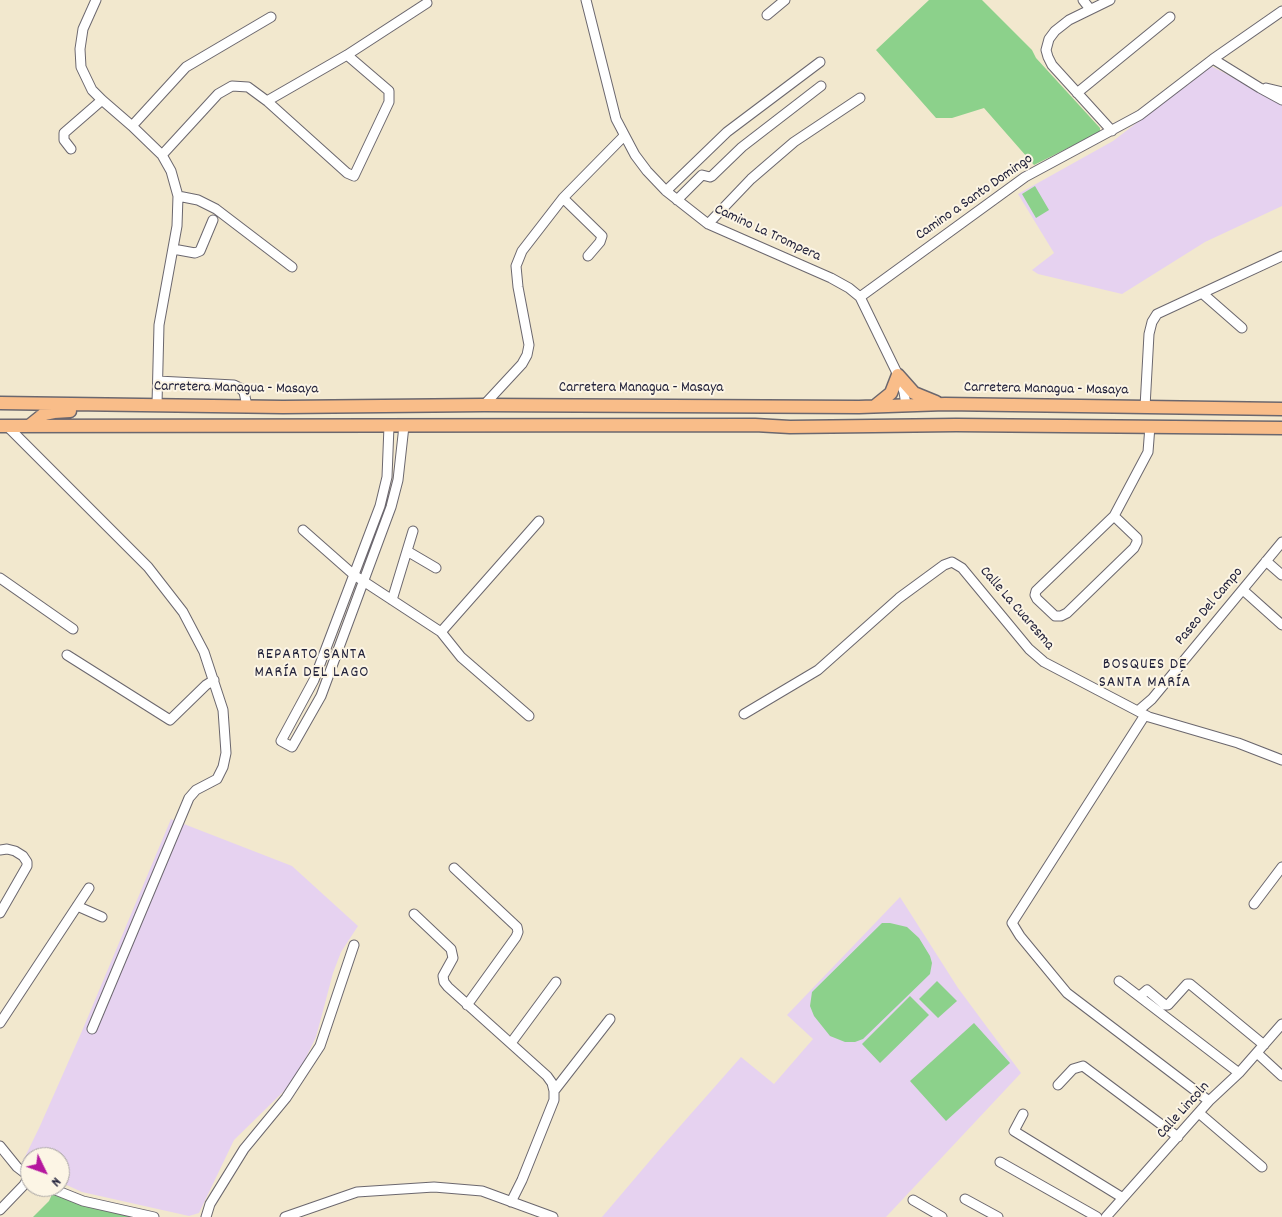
<!DOCTYPE html>
<html>
<head>
<meta charset="utf-8">
<style>
	body { margin:0 }
	#map { position:relative; width:1282px; height:1217px; overflow:hidden; background:#f2e8ce; font-family:Dekko,sans-serif }
	canvas { display:block }
	.north { position:absolute; left:20px; top:1147px; width:50px; height:50px; box-sizing:border-box; background:#fcf5e5; border:1px solid #a5a1a1; border-radius:50%; rotate:132deg; font-size:14px; font-weight:700; line-height:20px; text-align:center; color:#22223b }
	.north::after { content:''; display:block; margin:auto; width:18px; height:22px; background:#b5179e; clip-path:polygon(50% 0,100% 100%,50% 72%,0 100%) }
</style>
</head>
<body>
<div id="map">
<canvas width="1282" height="1217"></canvas>
<div class="north">N</div>
</div>
<script>
const context = document.querySelector('canvas').getContext('2d');
context.lineJoin = 'round';
function fill(path, color) {
  context.fillStyle = color;
  context.fill(path, 'evenodd');
}
function toPath(rows) {
  const path = new Path2D();
  for (const r of rows) {
    path.moveTo(r[0], r[1]);
    for (let i = 2; i < r.length; i += 2) path.lineTo(r[i], r[i + 1]);
  }
  return path;
}
function stroke(path, color, width, dash) {
  context.strokeStyle = color;
  context.lineWidth = width;
  context.lineCap = dash ? 'butt' : 'round';
  context.setLineDash(dash || []);
  context.stroke(path);
}
function label(font, color, halo, rows, align = 'center') {
  context.font = font + ' Dekko,sans-serif';
  context.lineWidth = 4;
  context.setLineDash([]);
  context.textBaseline = 'middle';
  context.strokeStyle = halo;
  context.fillStyle = color;
  for (const [text, x, y, turn = 0] of rows) {
    context.save();
    context.translate(x, y);
    context.rotate((+turn || 0) * Math.PI / 180);
    context.textAlign = isNaN(turn) ? turn : align;
    if (halo) context.strokeText(text, 0, 0);
    context.fillText(text, 0, 0);
    context.restore();
  }
}
fill(toPath([
	[1211,66,1282,103,1282,206,1205,242,1122,294,1038,274,1032,270,1054,253,1018,194,1113,141],
	[171,819,292,866,358,926,341,952,333,973,316,1037,299,1072,283,1092,234,1140,199,1213,189,1216,82,1192,60,1182,60,1157,30,1157,30,1169,21,1165,40,1126,82,1031],
	[900,897,958,988,1021,1073,886,1217,602,1217,659,1150,741,1057,774,1084,813,1039,787,1015]
]), '#e6d2f0');
fill(toPath([
	[929,0,982,0,1032,50,1036,58,1100,128,1100,132,1034,165,984,108,952,118,936,118,876,50],
	[1035,186,1049,210,1036,218,1022,194],
	[882,923,890,923,907,927,919,938,930,956,932,963,930,974,863,1039,855,1042,845,1042,830,1036,814,1016,810,1006,812,992],
	[937,981,957,1001,938,1018,919,999],
	[910,996,929,1015,880,1063,862,1044],
	[974,1023,1010,1063,946,1121,910,1081],
	[54,1190,154,1217,33,1217,49,1201]
]), '#8cd18b');
const minor = toPath([
	[96,0,83,29,80,49,81,67,92,90,102,100,132,126,162,155,171,171,178,196,177,226,159,325,157,404],
	[586,0,616,119,635,155,647,171,666,191,708,224,831,278,849,288,860,297,898,375,904,392,906,405],
	[1083,0,1090,9],
	[1110,0,1069,20,1055,31,1049,39,1046,50,1048,57,1052,65,1112,131],
	[767,15,785,0],
	[1213,59,1260,88,1282,100],
	[1266,88,1282,92],
	[1077,93,1170,17],
	[267,101,347,55,427,3],
	[132,126,186,67,271,17],
	[71,149,64,140,64,133,102,100],
	[162,155,218,94,232,86,248,87,267,101,347,173,354,176,389,102,389,91,347,55],
	[666,191,727,132,820,62],
	[178,196,198,200,216,209,292,267],
	[563,198,602,236,600,242,588,256],
	[677,200,702,175,710,177,712,176,742,147,821,86],
	[708,224,751,179,794,142,860,98],
	[173,249,195,253,200,251,213,220],
	[1202,293,1242,328],
	[860,297,1025,177,1140,115,1213,59,1282,11],
	[158,381,234,385,240,388,244,392,247,406],
	[484,405,522,364,527,355,529,345,518,287,516,266,522,251,563,198,624,136],
	[1145,407,1149,334,1152,322,1157,314,1282,256],
	[7,426,148,567,183,612,204,652,223,710,226,753,223,767,217,779,196,790,189,798,92,1029],
	[389,426,387,477,380,506,314,680,281,741,292,747,321,696,391,507,398,480,404,426],
	[1114,516,1137,538,1137,542,1134,548,1067,613,1061,616,1055,616,1037,599,1035,595,1036,591,1114,516,1148,452,1150,426],
	[303,530,354,575,441,632,461,657,529,716],
	[407,551,436,568],
	[1266,561,1282,575],
	[0,578,73,629],
	[1243,590,1282,625],
	[392,600,413,531],
	[441,632,539,521],
	[67,655,170,720,206,685,214,680],
	[1138,711,1152,699,1282,542],
	[744,714,818,670,899,598,944,565,952,562,962,568,1029,649,1044,662,1149,717,1238,743,1282,760],
	[1145,715,1012,923,1020,936,1067,993,1209,1101],
	[0,850,7,849,15,851,23,856,27,862,27,866,0,913],
	[454,868,517,927,518,932,516,937,467,1005],
	[1254,904,1282,867],
	[77,906,102,917],
	[414,914,451,949,453,958,443,976,444,982,448,987,547,1076,552,1083,554,1091,554,1100,522,1180,511,1202],
	[1119,981,1239,1073],
	[1140,996,1147,990,1165,1005,1168,1005,1187,984,1190,984,1264,1045],
	[0,1023,89,888],
	[511,1043,556,982],
	[1257,1053,1282,1076],
	[1058,1085,1073,1069,1083,1066,1178,1137],
	[554,1091,610,1019],
	[1199,1113,1262,1167],
	[1023,1114,1014,1131,1123,1198],
	[0,1146,17,1167,30,1177],
	[1000,1162,1097,1217],
	[48,1187,83,1201,154,1217],
	[965,1199,998,1217],
	[913,1200,942,1217],
	[0,1210,24,1185,29,1177],
	[206,1217,210,1204,244,1149,286,1098,320,1046,354,945],
	[285,1217,357,1192,434,1187,482,1191,553,1217],
	[1106,1217,1209,1101,1239,1073,1282,1024]
]);
const highway = toPath([
	[0,403,283,407,484,405,859,407,945,404,1282,409],
	[875,406,891,393,898,375,914,393,936,402],
	[0,426,755,425,790,427,956,425,1282,428],
	[29,426,44,414,54,412,70,411]
]);
stroke(minor, '#6b676e', 11);
stroke(highway, '#6b676e', 15);
stroke(minor, '#fff', 9);
stroke(highway, '#f9bd89', 12);
label('15px', '#22223b', '#fcf5e5', [
	["Camino a Santo Domingo",975,198,-35],
	["Camino La Trompera",767,234,25],
	["Carretera Managua - Masaya",236,389,1],
	["Carretera Managua - Masaya",641,389],
	["Carretera Managua - Masaya",1046,390,1],
	["Paseo Del Campo",1210,607,-50],
	["Calle La Cuaresma",1016,609,49],
	["Calle Lincoln",1184,1111,-48]
]);
context.letterSpacing = '1px';
label('16px', '#22223b', '#fcf5e5', [
	["REPARTO SANTA",312,656],
	["MARÍA DEL LAGO",312,674],
	["BOSQUES DE",1145,666],
	["SANTA MARÍA",1145,684]
]);
context.letterSpacing = '0px';
</script>
</body>
</html>
